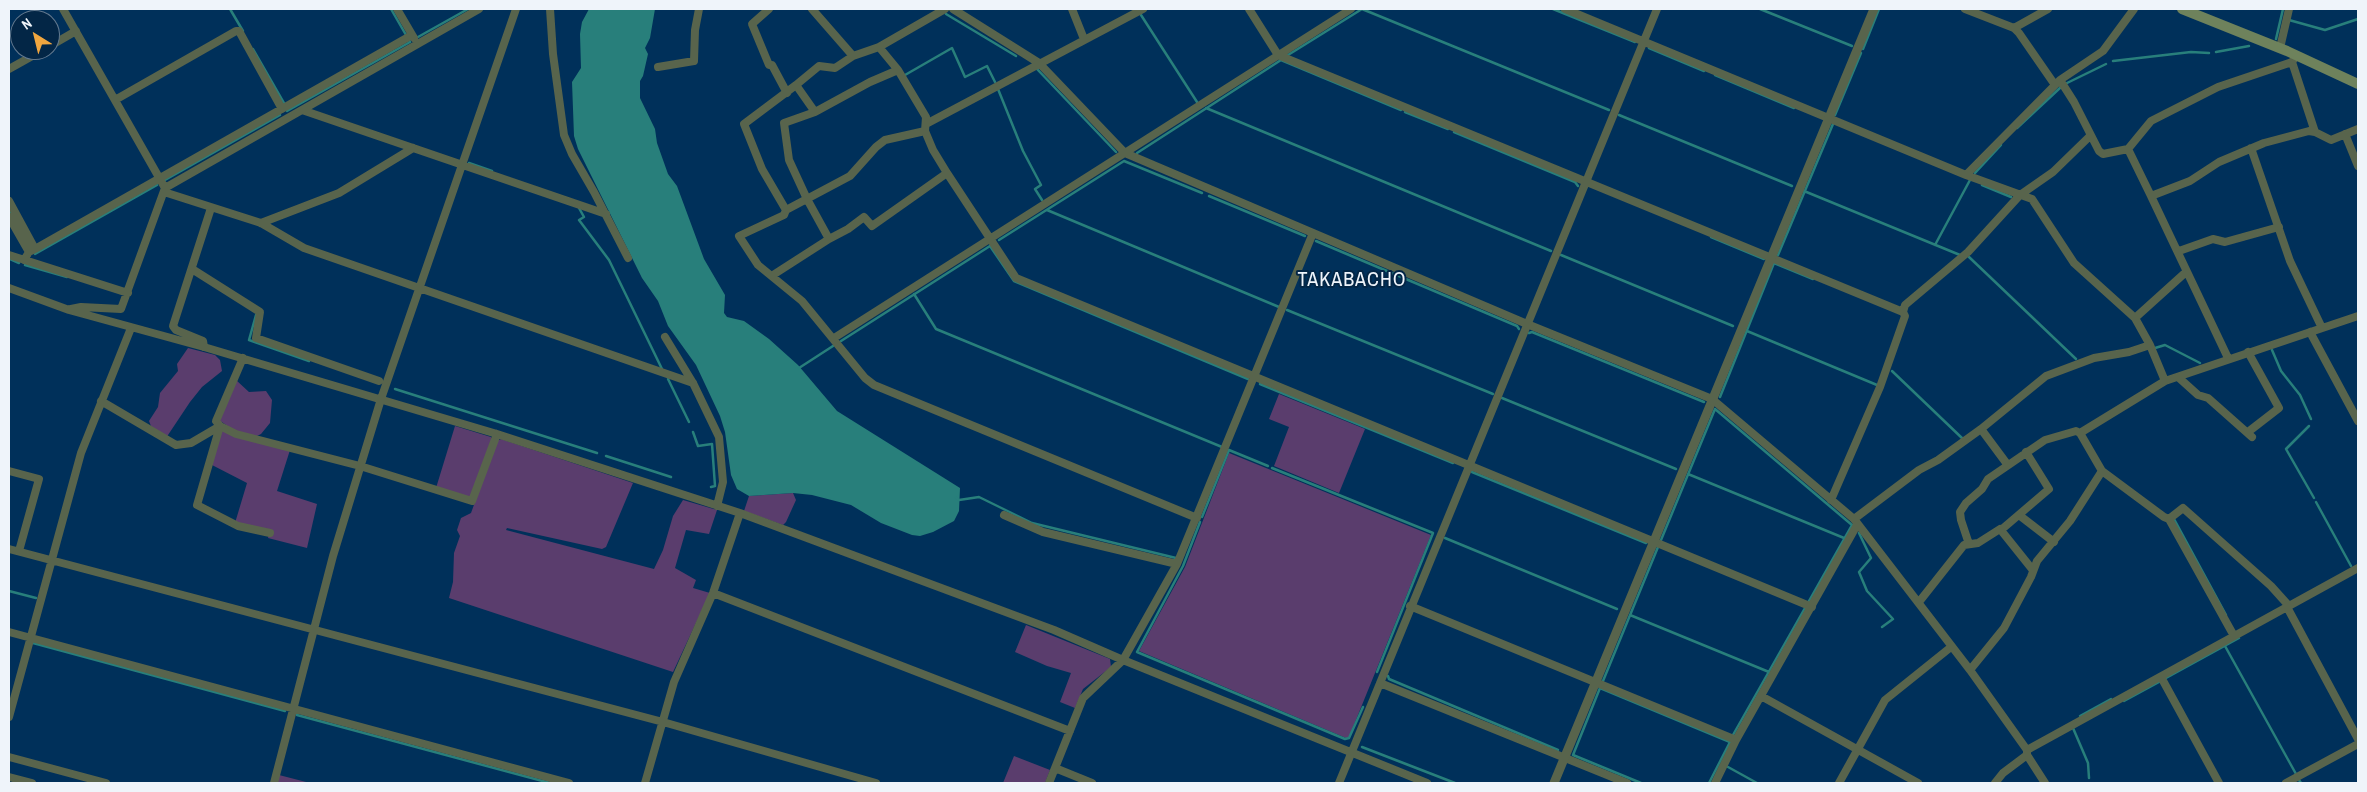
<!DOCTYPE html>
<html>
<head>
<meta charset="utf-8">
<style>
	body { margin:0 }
	#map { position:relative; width:2367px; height:792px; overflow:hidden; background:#00305a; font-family:"Archivo Narrow",sans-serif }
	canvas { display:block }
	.frame { position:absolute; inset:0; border:10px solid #eff4fa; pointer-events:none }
	.north { position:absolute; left:10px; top:10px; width:50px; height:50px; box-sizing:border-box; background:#032646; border:1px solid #61788e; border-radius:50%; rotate:324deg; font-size:14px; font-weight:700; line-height:20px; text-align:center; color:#eff4fa }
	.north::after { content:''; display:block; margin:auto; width:18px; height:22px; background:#f1a63f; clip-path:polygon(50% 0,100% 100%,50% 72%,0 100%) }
</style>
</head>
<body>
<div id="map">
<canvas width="2367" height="792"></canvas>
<div class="frame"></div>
<div class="north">N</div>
</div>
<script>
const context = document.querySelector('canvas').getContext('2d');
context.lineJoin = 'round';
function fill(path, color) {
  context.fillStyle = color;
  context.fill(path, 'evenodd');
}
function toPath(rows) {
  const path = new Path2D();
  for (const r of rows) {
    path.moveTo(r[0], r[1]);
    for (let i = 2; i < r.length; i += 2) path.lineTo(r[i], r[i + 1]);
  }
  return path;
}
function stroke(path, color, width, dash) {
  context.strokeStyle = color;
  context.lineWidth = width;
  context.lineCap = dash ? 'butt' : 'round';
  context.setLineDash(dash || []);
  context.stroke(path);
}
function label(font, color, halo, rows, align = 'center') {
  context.font = font + ' "Archivo Narrow",sans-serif';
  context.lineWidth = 4;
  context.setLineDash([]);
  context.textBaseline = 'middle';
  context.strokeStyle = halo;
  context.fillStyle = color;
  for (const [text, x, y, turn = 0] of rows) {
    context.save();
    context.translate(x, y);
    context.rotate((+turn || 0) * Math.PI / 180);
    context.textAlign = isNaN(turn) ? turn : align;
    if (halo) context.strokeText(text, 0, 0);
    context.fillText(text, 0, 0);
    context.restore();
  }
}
fill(toPath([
	[188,348,215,355,220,360,222,371,202,387,190,402,166,438,151,426,149,421,158,407,160,393,178,371,177,364],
	[236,380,249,392,266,391,272,400,270,423,261,434,255,437,236,432,219,420],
	[1279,394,1365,429,1339,493,1274,466,1289,427,1269,419],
	[455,426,491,437,492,441,472,495,467,498,436,488],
	[222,430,290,450,277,491,317,504,307,548,268,538,270,531,235,523,247,483,212,465],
	[501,439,633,483,606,547,602,549,507,528,506,530,654,569,663,550,673,516,683,500,717,510,709,534,686,530,675,568,696,580,693,588,710,593,673,672,449,598,453,582,454,553,460,536,457,530,461,518,471,513,497,441],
	[1229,453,1431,535,1349,737,1346,738,1139,651,1185,567],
	[793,493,796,500,786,522,783,525,744,511,749,496],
	[1026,625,1110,659,1111,667,1083,689,1075,708,1060,702,1071,673,1047,666,1015,652],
	[1014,756,1050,770,1045,783,1003,783],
	[279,775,310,783,277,783]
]), '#5a3d6d');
fill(toPath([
	[589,9,655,9,650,38,645,48,648,54,643,76,640,81,640,98,655,129,657,143,668,174,677,186,704,259,725,295,724,313,727,317,744,321,769,339,798,365,837,411,960,488,959,511,954,521,933,532,920,536,912,535,881,523,851,505,812,495,793,493,749,496,737,489,731,475,725,432,720,416,696,365,668,326,658,301,642,278,578,149,574,136,572,82,581,68,580,34,582,22]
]), '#287f7b');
stroke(toPath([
	[230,9,243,31],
	[391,9,406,35],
	[1362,9,1609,110],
	[1553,9,1635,42],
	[1760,9,1852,46],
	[946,14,1016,56],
	[1141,15,1197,102],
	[2289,20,2325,30,2358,19],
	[418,37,468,9],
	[2276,39,2283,9],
	[1649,48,1704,71],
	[253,49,284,103],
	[1863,49,1879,9],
	[2216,52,2249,46],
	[1288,55,1362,9],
	[1281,60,1401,110],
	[2113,61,2191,52,2209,53],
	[1037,69,1116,152],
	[905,75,952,48,965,77,987,66,995,82],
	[1715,75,1794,108],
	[2065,84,2106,64],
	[998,89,1023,151,1041,185,1035,189,1042,200],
	[1206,108,1551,251],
	[287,111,410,42,409,40],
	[1405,112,1448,129],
	[1619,115,1792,186],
	[1835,115,1861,53],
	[2017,128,2061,87],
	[1454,132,1575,182,1578,186],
	[1137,153,1281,60],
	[469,163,492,171],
	[1975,173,2001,145],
	[165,180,280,115],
	[1982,185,2011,197],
	[1804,191,1960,255],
	[1209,196,1305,236],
	[579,208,584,217,579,220,609,260,662,369],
	[9,209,14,218],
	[1047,210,1279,307],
	[1711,237,1764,259],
	[999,240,1124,161,1202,193],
	[1316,241,1517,326,1519,329],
	[1935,245,1970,180],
	[35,254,157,185],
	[1561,255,1733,326],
	[1778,255,1833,124],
	[1969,257,2076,359],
	[10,259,19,263],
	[25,265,67,277],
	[914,294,936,329,1222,447],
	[1287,310,1493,394],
	[256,315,249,340,309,361],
	[1747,331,1877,385],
	[1529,333,1532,332,1704,402],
	[841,341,990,246,1014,281,1248,379],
	[2155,348,2165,345,2200,363],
	[2272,350,2281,371,2300,395,2311,419],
	[799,368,833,346],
	[1892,371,1963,439],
	[668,379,689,422],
	[1260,384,1453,463],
	[395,389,597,453],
	[1720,397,1774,263,1813,279],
	[1502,398,1676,469],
	[2309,426,2286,449,2314,498],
	[693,432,698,446,712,444,715,486,711,487],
	[606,456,671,477],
	[1272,468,1433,533,1377,672],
	[1472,472,1646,543],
	[1688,474,1844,538],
	[956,498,959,500,979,497,1032,523,1176,558],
	[2316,502,2351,566],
	[1202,517,1229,450,1268,466],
	[2174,519,2226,615],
	[1200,522,1183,566,1137,652,1345,739,1349,738,1363,707],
	[1859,533,1871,558,1859,572,1867,591,1893,619,1882,627],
	[1445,538,1617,609],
	[1661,540,1715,409,1852,525,1809,601],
	[9,591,36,598],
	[1630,615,1769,672],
	[33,643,285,711],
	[2225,646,2296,774],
	[1388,676,1389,679,1558,750],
	[2166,678,2239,638],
	[1603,681,1658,547],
	[2124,701,2159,682],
	[297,715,550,783],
	[2080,716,2111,699],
	[2073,728,2088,763,2089,778],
	[1733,735,1805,608],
	[1362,747,1455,783],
	[1728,767,1757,783],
	[2299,780,2301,783],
	[1641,783,1573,755,1600,688,1730,742,1709,783]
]), '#287f7b', 2.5);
stroke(toPath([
	[63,9,165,188],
	[397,9,414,38],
	[550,9,553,54,564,135,572,154,594,192,628,258],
	[769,9,752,24,769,65,772,65,787,93],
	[812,9,853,56,879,47,898,70,926,117,925,131,933,150,947,173],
	[953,9,1039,63,1125,153,1527,324,1712,399,1854,519,1970,670,2027,750,2027,755,2045,783],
	[1072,9,1084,39],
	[1249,9,1278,55,1903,312],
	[1565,9,1966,175,2032,199,2074,263,2135,318,2150,345,2165,381],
	[1965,9,2014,28,2019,33,2055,85],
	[2014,28,2048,9],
	[50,46,76,31],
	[879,47,945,9],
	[2280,48,2289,9],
	[853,56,835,68,819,66,796,85,815,112,870,82,898,70],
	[2294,59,2292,62,2315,132],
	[658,67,694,61,695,30,699,9],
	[9,69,43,50],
	[2060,80,2074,102,2099,151,2103,154,2128,149,2151,196,2190,181,2219,162,2264,143,2309,131,2315,132,2331,140,2358,129],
	[115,100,236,31,239,31,282,109],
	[302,110,606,214],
	[926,124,1143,9],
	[925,131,885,140,876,147,850,176,786,210,784,215,739,236,758,265,802,301,865,378,874,385,1197,518],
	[2345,134,2358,166],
	[2251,148,2290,261,2322,328],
	[2128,149,2151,121,2218,87,2292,62],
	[1966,175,2060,80,2103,51,2134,9],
	[164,192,261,223,304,248,693,383],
	[2151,196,2228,358],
	[9,201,35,249],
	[786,210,762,169,744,124,796,85],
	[9,217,29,252],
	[261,223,339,193,413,148],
	[829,239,848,229,864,217,872,226,947,173,1016,278,1812,607],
	[2179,251,2213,239,2225,242,2279,227],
	[9,255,128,293],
	[24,260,29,252,35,249,412,35],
	[192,269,260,312,256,338,379,381],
	[773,275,829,239,807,199,789,160,784,123,815,112],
	[9,288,69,310,204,347,497,434,740,513,1054,630,1123,660,1427,783],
	[71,309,81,307,121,309,165,188,479,9],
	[2135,318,2186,272],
	[2310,332,2358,421],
	[665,337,693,383,719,437,723,482,717,506],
	[834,338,1351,9],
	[204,347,203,341,176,330,173,326,211,208],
	[2248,352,2279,408,2248,432],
	[243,358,216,421,220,426,197,505,238,526,270,533],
	[2178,377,2198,395,2208,398,2252,437],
	[101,401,176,445,191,443,220,426,236,434,360,466,472,501,497,434],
	[1981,429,2007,464],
	[9,471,39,479,19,551],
	[1831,500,1880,387,1905,316,1903,312,1905,305,1968,252,2020,195,2053,172,2090,136],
	[1004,515,1043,532,1177,564],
	[2019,515,2054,542],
	[1854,519,1919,470,1938,460,1981,429,2046,376,2094,358,2129,352,2150,345],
	[2169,519,2234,636],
	[2001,530,2049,489,2026,452],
	[1969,544,1961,520,1960,512,1966,503,1982,489,1988,479,2045,440,2076,431,2080,433],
	[9,549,663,722,876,783],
	[713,593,1070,731],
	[1919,602,1964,545,1978,543,2000,529,2032,569],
	[1410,606,1736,740],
	[2289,606,2271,586,2183,508,2169,519,2164,517,2102,471,2080,433,2165,381,2358,316],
	[2287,607,2358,739],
	[9,632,569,783],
	[1970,670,2004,628,2031,577,2037,561,2070,521,2102,471],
	[2161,677,2219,783],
	[1380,683,1627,783],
	[1761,696,1918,783],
	[9,717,81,453,131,328],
	[2027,750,2358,568],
	[9,757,106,783],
	[1055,768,1092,783],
	[9,777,32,783],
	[274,783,333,556,381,399,516,9],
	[645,783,674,682,713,593,740,513],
	[1049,783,1083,698,1123,660,1177,564,1313,233],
	[1339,783,1657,9],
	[1715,783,1736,740,1857,525],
	[1839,783,1885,700,1951,647],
	[1995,783,2003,773,2027,755],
	[2286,783,2358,744]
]), '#58644c', 8);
stroke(toPath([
	[1554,783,1874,9]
]), '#58644c', 9);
stroke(toPath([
	[2182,9,2287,51,2358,84]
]), '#6e825c', 10);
context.letterSpacing = '1px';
label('20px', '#eff4fa', '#032646', [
	["TAKABACHO",1352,281]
]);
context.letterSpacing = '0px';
</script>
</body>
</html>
